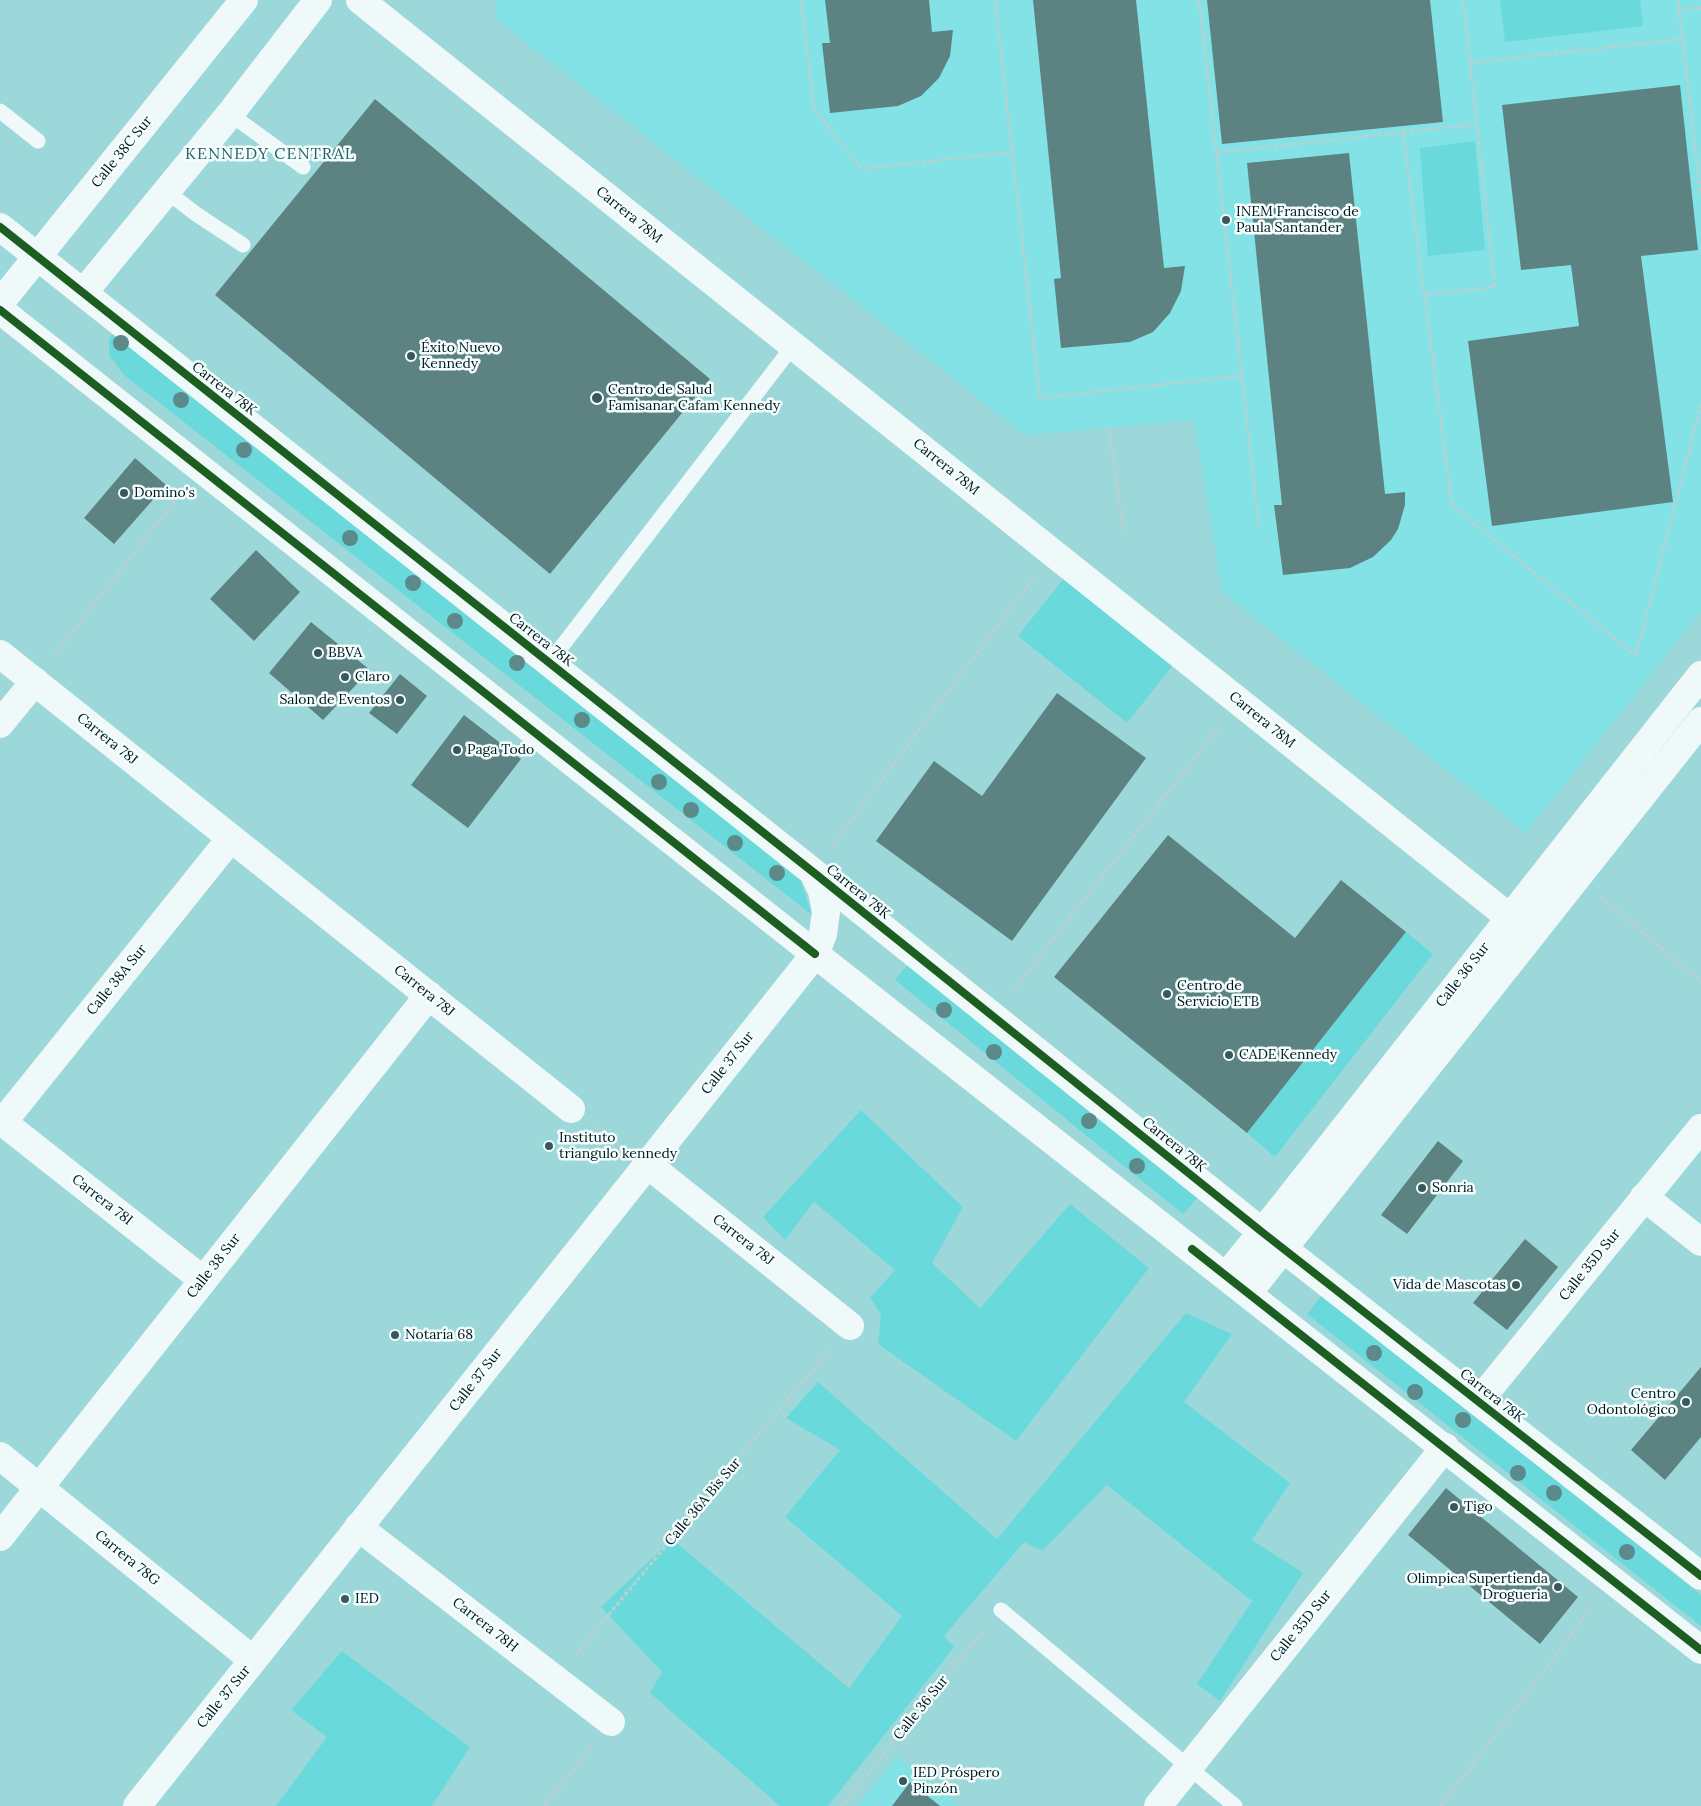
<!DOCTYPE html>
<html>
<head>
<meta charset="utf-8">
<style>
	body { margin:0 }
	canvas { display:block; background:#9cd8d9 }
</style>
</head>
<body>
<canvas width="1701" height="1806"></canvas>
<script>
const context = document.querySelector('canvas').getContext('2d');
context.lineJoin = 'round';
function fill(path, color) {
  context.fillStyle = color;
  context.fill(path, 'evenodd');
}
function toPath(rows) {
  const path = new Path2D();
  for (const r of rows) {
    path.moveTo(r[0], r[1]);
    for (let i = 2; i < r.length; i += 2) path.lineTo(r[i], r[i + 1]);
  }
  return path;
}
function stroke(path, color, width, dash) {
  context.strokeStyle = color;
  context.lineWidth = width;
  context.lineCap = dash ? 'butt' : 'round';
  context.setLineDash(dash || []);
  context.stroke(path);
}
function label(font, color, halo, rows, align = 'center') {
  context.font = font + ' Lora,serif';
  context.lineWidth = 5;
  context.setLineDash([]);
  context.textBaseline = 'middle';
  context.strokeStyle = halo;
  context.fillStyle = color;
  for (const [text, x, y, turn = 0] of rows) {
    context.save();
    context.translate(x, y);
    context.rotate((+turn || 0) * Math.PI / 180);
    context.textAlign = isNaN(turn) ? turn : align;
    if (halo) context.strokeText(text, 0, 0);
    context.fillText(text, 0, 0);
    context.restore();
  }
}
fill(toPath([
	[495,0,1701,0,1701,611,1526,833,1222,592,1194,420,1025,435,496,19],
	[897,1756,959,1806,857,1806]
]), '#83e2e5');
fill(toPath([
	[1500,0,1640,0,1643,26,1505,42],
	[1475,141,1485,250,1428,256,1420,148],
	[114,330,799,876,812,915,124,375,109,355,109,340],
	[1064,578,1173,665,1127,723,1018,636],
	[1406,932,1433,954,1275,1157,1247,1133],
	[909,963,1199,1196,1183,1214,895,980],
	[861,1110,963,1207,932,1263,980,1308,1070,1204,1149,1268,1016,1441,878,1344,881,1314,870,1298,895,1270,814,1202,785,1240,763,1217],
	[1322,1295,1701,1595,1701,1626,1307,1314],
	[1186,1313,1232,1334,1184,1402,1290,1483,1252,1540,1303,1573,1220,1701,1197,1684,1252,1601,1107,1485,1042,1551,1024,1542,944,1636,954,1647,828,1806,780,1806,650,1693,662,1672,601,1607,672,1539,849,1688,902,1616,785,1517,840,1450,786,1418,818,1382,997,1539],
	[342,1651,470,1747,432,1806,276,1806,327,1737,291,1710]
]), '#6ad9dc');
fill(toPath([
	[825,0,929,0,932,32,953,30,950,56,939,78,921,96,898,106,830,113,822,43,830,43],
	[1033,0,1136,0,1164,268,1185,266,1181,291,1170,313,1153,332,1130,342,1061,348,1054,279,1061,278],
	[1207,0,1430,0,1443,122,1222,144],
	[1680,85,1698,250,1641,256,1673,502,1492,526,1468,341,1579,326,1571,265,1521,270,1502,105],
	[375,99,710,379,550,574,215,295],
	[1349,153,1385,494,1405,492,1405,505,1398,529,1391,540,1373,557,1350,568,1283,575,1274,505,1282,505,1247,163],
	[135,458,166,485,114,544,84,518],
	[256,550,300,592,254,641,210,599],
	[311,622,370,670,323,720,269,673],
	[400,674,427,696,397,734,369,713],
	[1057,693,1146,758,1012,941,876,841,934,761,982,796],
	[464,715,521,759,468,828,411,785],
	[1168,835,1295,938,1341,880,1406,932,1247,1133,1054,977],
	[1438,1141,1463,1161,1407,1234,1381,1215],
	[1525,1239,1558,1267,1507,1330,1473,1303],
	[1701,1367,1701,1437,1665,1480,1631,1450],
	[1446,1488,1578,1597,1540,1644,1408,1535],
	[910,1782,940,1806,892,1806]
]), '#5c8382');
stroke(toPath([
	[801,0,814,109,862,169,1012,152],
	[995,0,1040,398,1241,376],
	[1199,0,1259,527],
	[1678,0,1679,9],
	[1701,8,1679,9,1701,196],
	[1470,63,1682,39],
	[1403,132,1452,505,1636,656,1701,404],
	[1216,153,1477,124],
	[1424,295,1495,287,1463,0],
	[1109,428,1124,533],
	[53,657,182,492],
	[832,846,1034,577],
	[1601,897,1701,982],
	[1013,991,1220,726],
	[595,1126,622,1146],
	[575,1655,830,1349],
	[544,1806,592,1746],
	[842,1806,985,1629],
	[1441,1806,1593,1606]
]), '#bdcfcf', 3, [4, 2.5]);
stroke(toPath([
	[0,111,38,141],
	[230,114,303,167],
	[166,191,196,214,243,245],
	[549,663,793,346],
	[1001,1610,1235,1806]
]), '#f0f9f9', 15);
stroke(toPath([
	[360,0,1529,933],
	[0,654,571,1109],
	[0,724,35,681],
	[0,1120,203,1280],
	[3,1122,231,838],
	[647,1164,850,1326],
	[1644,1197,1701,1242],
	[1479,1401,1701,1128],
	[0,1456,253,1660],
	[358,1527,611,1722],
	[0,1537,429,995],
	[1158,1806,1445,1447]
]), '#f0f9f9', 28);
stroke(toPath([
	[1226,1276,1276,1215,1701,675],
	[1248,1293,1701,721],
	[137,1806,815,954]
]), '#f0f9f9', 28);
stroke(toPath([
	[0,227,813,872,1262,1232,1701,1576],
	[83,293,230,114,318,0],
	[0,303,244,0],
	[0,310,815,954,1701,1650],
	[813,872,822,891,826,912,823,934,815,954]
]), '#f0f9f9', 28);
stroke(toPath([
	[0,227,813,872,1262,1232,1701,1576],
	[0,310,815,954],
	[1192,1249,1701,1650]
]), '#1b5e20', 8);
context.fillStyle = '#5c898a';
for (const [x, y] of [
	[121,343],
	[181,400],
	[244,450],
	[350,538],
	[413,583],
	[455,621],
	[517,663],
	[582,720],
	[659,782],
	[691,810],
	[735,843],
	[777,873],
	[944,1010],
	[994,1052],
	[1089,1121],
	[1137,1166],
	[1374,1353],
	[1415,1392],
	[1463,1420],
	[1518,1473],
	[1554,1493],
	[1627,1552]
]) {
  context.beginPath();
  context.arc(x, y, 8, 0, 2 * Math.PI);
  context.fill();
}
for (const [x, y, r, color] of [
	[1226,220,5,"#37595a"],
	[411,356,5,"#37595a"],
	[597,398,6,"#37595a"],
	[124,493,5,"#37595a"],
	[318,653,5,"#37595a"],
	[345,677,5,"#37595a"],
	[400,700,5,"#37595a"],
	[457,750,5,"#37595a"],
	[1167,994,5,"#37595a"],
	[1229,1055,5,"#37595a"],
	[549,1146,5,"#37595a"],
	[1422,1188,5,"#37595a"],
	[1516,1285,5,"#37595a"],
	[395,1335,5,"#37595a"],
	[1686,1402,5,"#37595a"],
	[1454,1507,5,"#37595a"],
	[1558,1587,5,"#37595a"],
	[345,1599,5,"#37595a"],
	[903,1781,5,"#37595a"]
]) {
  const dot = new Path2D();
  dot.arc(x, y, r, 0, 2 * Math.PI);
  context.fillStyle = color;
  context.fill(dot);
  stroke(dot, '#f5feff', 2);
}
label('14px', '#001516', '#f5feff', [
	["Calle 38C Sur",122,152,-51],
	["Carrera 78M",629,215,39],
	["Carrera 78K",224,389,38],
	["Carrera 78M",946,467,39],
	["Carrera 78K",541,640,38],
	["Carrera 78M",1262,720,39],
	["Carrera 78J",107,739,39],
	["Carrera 78K",858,892,39],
	["Calle 36 Sur",1463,975,-52],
	["Calle 38A Sur",117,980,-51],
	["Carrera 78J",424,991,39],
	["Calle 37 Sur",728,1063,-52],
	["Carrera 78K",1174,1145,39],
	["Carrera 78I",102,1200,38],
	["Carrera 78J",743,1240,38],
	["Calle 35D Sur",1590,1265,-51],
	["Calle 38 Sur",214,1266,-52],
	["Calle 37 Sur",476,1380,-52],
	["Carrera 78K",1492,1396,38],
	["Calle 36A Bis Sur",703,1502,-50],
	["Carrera 78G",127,1558,39],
	["Carrera 78H",485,1625,38],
	["Calle 35D Sur",1301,1626,-51],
	["Calle 37 Sur",224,1697,-51],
	["Calle 36 Sur",921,1708,-51]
]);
label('14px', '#001516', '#f5feff', [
	["INEM Francisco de",1236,212],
	["Paula Santander",1236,228],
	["Éxito Nuevo",421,348],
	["Kennedy",421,364],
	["Centro de Salud",608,390],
	["Famisanar Cafam Kennedy",608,406],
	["Domino's",134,493],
	["BBVA",328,653],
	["Claro",355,677],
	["Salon de Eventos",390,700,"right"],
	["Paga Todo",467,750],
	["Centro de",1177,986],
	["Servicio ETB",1177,1002],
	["CADE Kennedy",1239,1055],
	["Instituto",559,1138],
	["triangulo kennedy",559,1154],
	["Sonria",1432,1188],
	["Vida de Mascotas",1506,1285,"right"],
	["Notaría 68",405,1335],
	["Centro",1676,1394,"right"],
	["Odontológico",1676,1410,"right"],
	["Tigo",1464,1507],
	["Olimpica Supertienda",1548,1579,"right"],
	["Drogueria",1548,1595,"right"],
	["IED",355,1599],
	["IED Próspero",913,1773],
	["Pinzón",913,1789]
], 'left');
context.letterSpacing = '1px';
label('16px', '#266163', '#f5feff', [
	["KENNEDY CENTRAL",270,154]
]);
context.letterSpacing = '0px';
</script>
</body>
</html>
